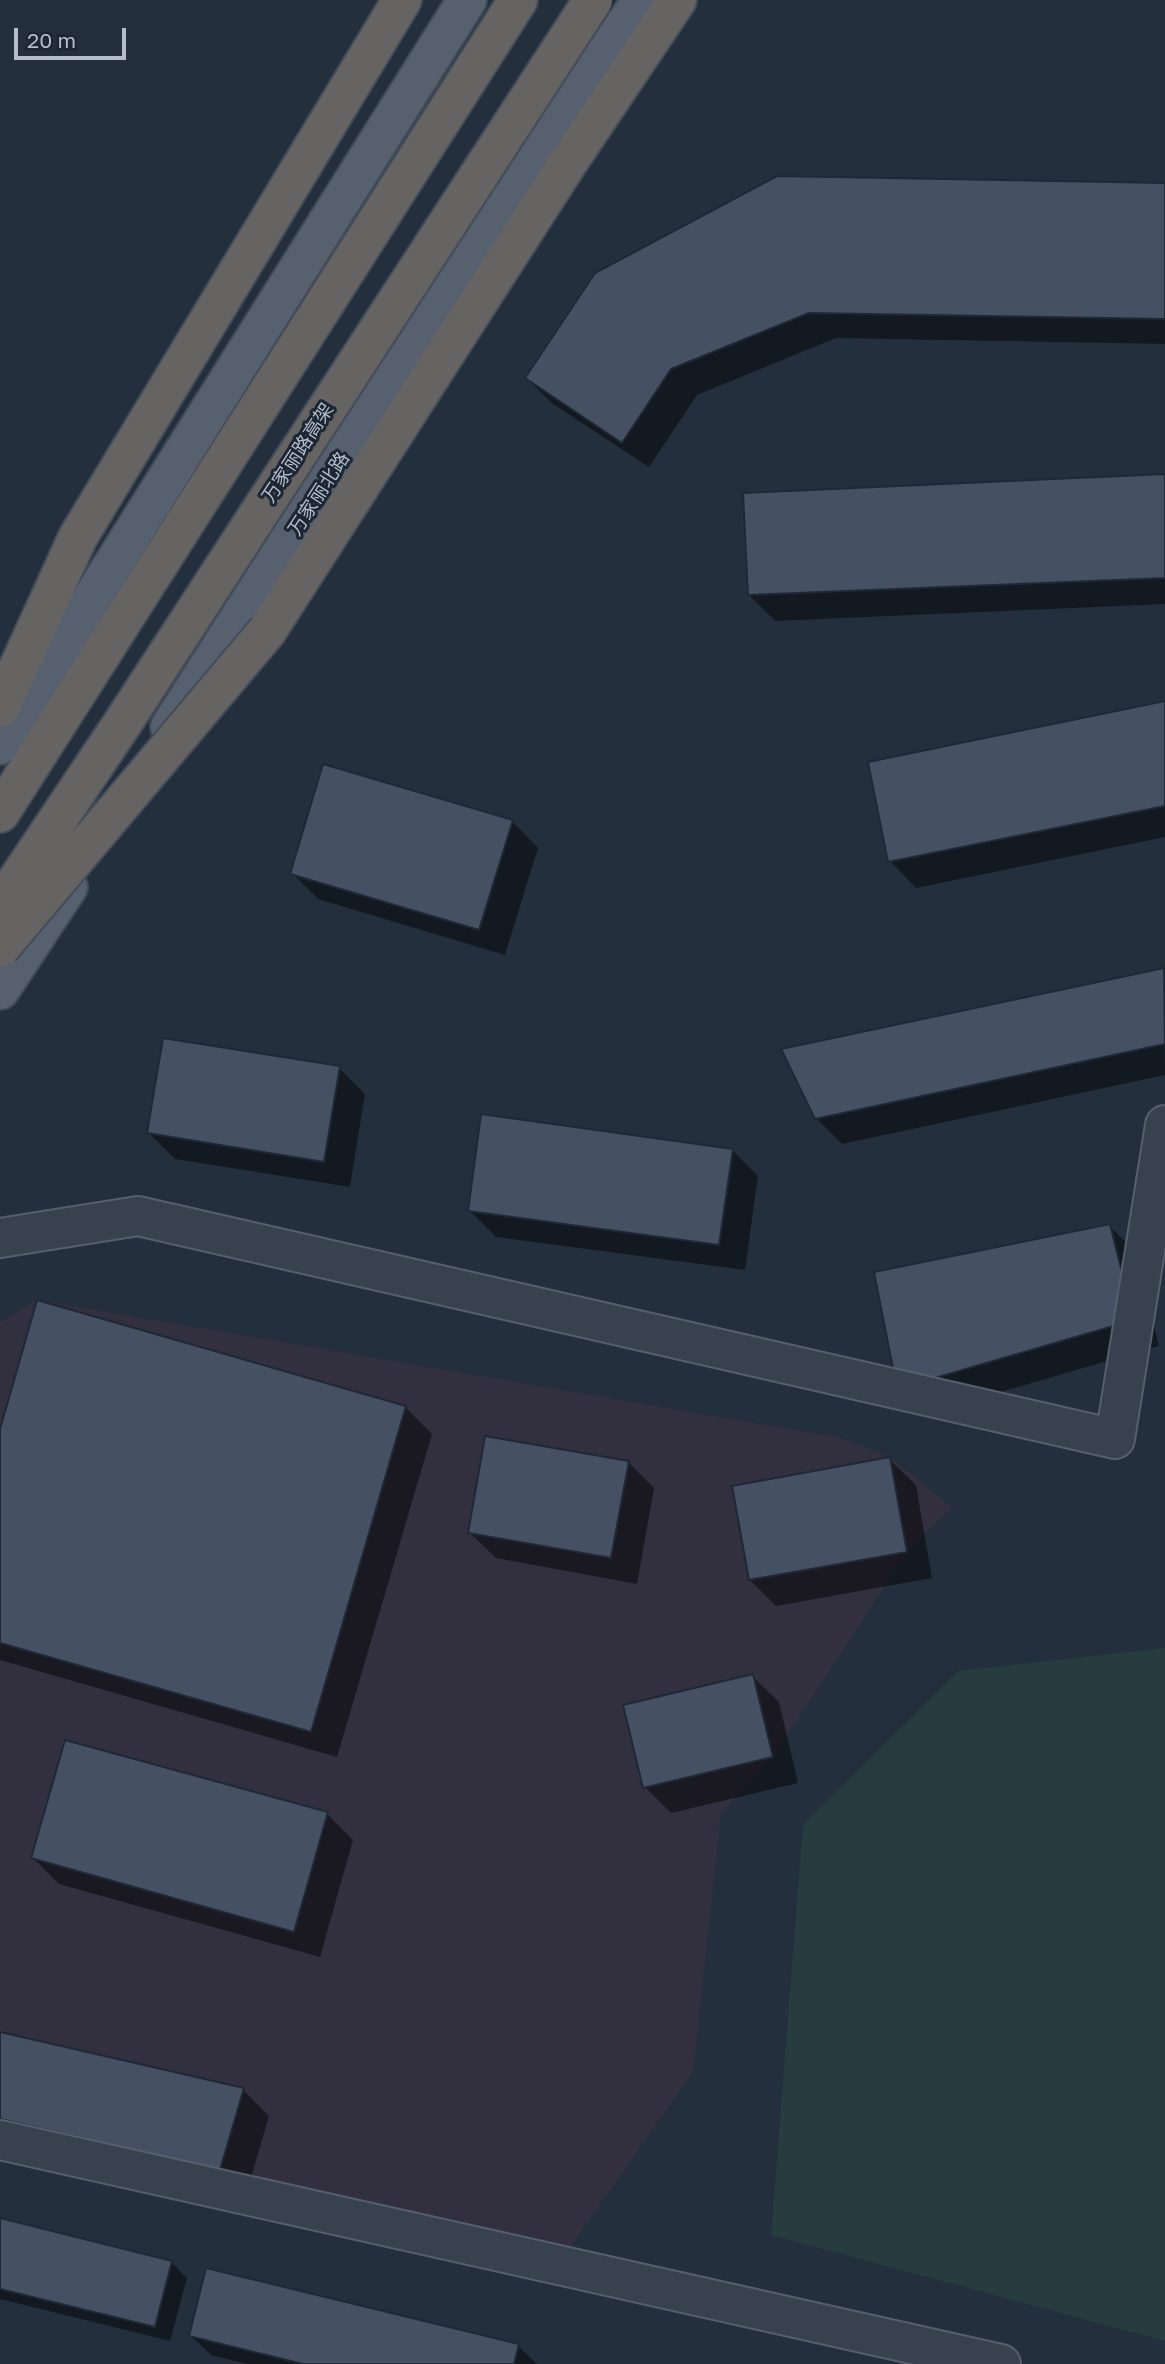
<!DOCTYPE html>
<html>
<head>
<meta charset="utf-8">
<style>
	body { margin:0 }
	#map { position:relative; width:1165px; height:2364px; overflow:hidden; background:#242f3e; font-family:"Golos Text",sans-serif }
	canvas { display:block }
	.scale { position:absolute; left:14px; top:28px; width:112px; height:32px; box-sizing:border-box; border:4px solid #b4bcc9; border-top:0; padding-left:9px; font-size:21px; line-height:24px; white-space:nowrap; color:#b4bcc9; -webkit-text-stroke:5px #1d2633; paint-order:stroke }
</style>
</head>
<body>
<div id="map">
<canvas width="1165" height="2364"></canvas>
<div class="scale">20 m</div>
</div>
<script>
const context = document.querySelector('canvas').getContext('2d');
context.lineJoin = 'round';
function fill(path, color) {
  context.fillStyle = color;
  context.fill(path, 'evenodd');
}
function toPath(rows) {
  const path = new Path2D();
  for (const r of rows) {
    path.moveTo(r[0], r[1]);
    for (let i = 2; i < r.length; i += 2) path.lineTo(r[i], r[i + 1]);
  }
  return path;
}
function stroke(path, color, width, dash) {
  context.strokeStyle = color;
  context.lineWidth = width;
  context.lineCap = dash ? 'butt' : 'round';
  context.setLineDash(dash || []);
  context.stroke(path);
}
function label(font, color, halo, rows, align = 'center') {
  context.font = font + ' "Golos Text","Noto Sans SC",sans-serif';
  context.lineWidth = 6;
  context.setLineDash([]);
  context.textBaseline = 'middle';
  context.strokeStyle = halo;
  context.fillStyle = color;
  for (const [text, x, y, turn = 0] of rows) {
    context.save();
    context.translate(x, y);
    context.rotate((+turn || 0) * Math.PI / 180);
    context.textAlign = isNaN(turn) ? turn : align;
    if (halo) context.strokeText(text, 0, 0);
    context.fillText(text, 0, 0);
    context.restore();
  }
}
fill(toPath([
	[37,1300,841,1438,890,1457,952,1507,907,1552,773,1757,721,1813,693,2072,558,2264,0,2127,0,1322]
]), '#32303f');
fill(toPath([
	[1165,1648,1165,2341,771,2235,803,1825,958,1671]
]), '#263c3f');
fill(toPath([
	[1165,185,1165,344,836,338,697,395,649,467,553,404,527,378],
	[1165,475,1165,604,775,621,749,595],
	[1165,703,1165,837,916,888,890,861],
	[512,821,538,848,505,955,318,899,292,873],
	[1164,970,1165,1075,842,1144,816,1118],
	[339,1068,365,1094,350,1187,175,1159,149,1133],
	[732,1150,758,1176,745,1270,496,1237,470,1211],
	[1109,1226,1136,1252,1159,1346,925,1414,899,1388],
	[39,1303,406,1408,432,1434,337,1757,0,1660,0,1435],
	[889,1459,916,1485,932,1578,776,1606,750,1580],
	[628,1462,654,1488,637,1584,496,1558,469,1532],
	[752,1676,779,1702,798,1783,671,1813,645,1787],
	[327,1814,353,1840,320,1957,59,1884,33,1858],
	[0,2034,243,2090,269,2116,246,2195,0,2138],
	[0,2219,171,2262,187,2278,170,2341,0,2299],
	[191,2336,518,2346,537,2364,247,2364,211,2355]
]), '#0007');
const building = toPath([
	[777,176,1165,183,1165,319,809,313,671,369,622,443,525,378,595,273,777,176],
	[1165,474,1165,578,748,595,743,493,1165,474],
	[1165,701,1165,806,888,862,868,762,1165,701],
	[323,764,513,820,479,930,290,874,323,764],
	[1164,968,1165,1044,815,1119,781,1049,1164,968],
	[163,1038,340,1066,324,1162,147,1133,163,1038],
	[481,1114,733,1149,719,1245,468,1211,481,1114],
	[1110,1224,1134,1320,897,1389,874,1272,1110,1224],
	[37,1300,406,1406,311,1732,0,1643,0,1429,37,1300],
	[485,1436,629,1461,611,1558,468,1533,485,1436],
	[890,1457,907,1552,749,1580,732,1486,890,1457],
	[753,1674,773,1757,643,1788,623,1705,753,1674],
	[65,1740,328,1812,294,1932,31,1858,65,1740],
	[0,2032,244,2088,220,2170,0,2119,0,2032],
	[0,2218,172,2261,155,2327,0,2289,0,2218],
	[206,2268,519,2344,514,2364,303,2364,189,2336,206,2268]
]);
fill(building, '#455162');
stroke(building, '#1f2835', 2);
const minor = toPath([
	[0,1238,138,1216,1115,1439,1165,1125],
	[0,2140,1001,2364]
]);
const primary = toPath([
	[170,727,512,190,642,0],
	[0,745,467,0],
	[0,990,68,887]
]);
const trunk = toPath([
	[267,631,567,164,677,0],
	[0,708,78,537,402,0],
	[0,813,518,0]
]);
stroke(minor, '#565f6c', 42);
stroke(primary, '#414a57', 42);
stroke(trunk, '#434c59', 42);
stroke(minor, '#38414e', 38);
stroke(primary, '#56606e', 38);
stroke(trunk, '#656462', 38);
const trunkBridge = toPath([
	[0,906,124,721,593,0],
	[0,948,267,631]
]);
stroke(trunkBridge, '#434c59', 42, []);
stroke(trunkBridge, '#656462', 38);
label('19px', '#b4bcc9', '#1d2633', [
	["万家丽路高架",298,453,-57],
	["万家丽北路",319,494,-57]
]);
</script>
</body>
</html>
